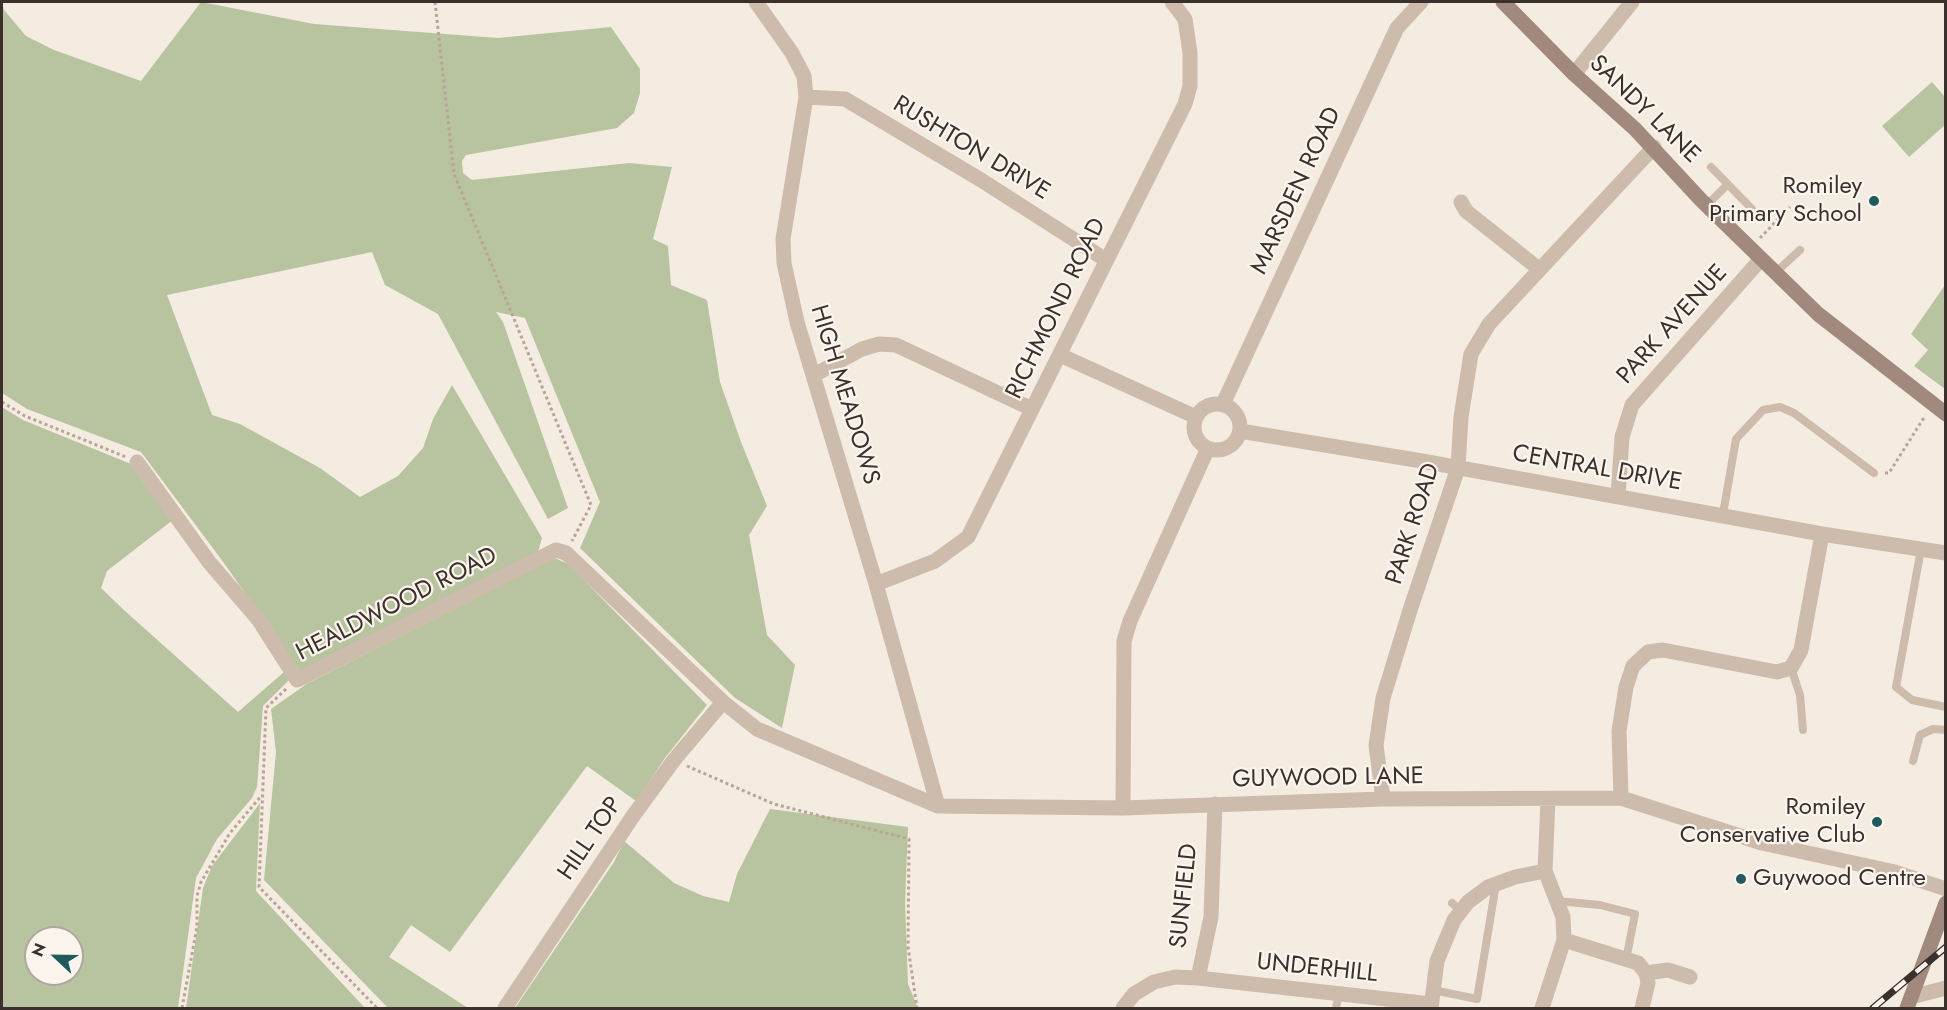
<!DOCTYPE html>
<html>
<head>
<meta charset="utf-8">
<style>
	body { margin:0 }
	#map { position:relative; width:1947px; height:1010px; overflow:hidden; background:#f4ebe1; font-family:Jost,sans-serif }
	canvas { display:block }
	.frame { position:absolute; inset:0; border:3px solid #3b302b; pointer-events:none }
	.north { position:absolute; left:24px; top:926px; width:60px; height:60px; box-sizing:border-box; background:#fbf5ee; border:2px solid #aea6a0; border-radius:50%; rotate:292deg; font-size:16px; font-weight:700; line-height:24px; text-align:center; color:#3b302b }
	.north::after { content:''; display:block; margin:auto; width:21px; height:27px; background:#1f5a5e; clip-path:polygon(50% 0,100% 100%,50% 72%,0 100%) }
</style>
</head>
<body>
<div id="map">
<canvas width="1947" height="1010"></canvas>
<div class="frame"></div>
<div class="north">N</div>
</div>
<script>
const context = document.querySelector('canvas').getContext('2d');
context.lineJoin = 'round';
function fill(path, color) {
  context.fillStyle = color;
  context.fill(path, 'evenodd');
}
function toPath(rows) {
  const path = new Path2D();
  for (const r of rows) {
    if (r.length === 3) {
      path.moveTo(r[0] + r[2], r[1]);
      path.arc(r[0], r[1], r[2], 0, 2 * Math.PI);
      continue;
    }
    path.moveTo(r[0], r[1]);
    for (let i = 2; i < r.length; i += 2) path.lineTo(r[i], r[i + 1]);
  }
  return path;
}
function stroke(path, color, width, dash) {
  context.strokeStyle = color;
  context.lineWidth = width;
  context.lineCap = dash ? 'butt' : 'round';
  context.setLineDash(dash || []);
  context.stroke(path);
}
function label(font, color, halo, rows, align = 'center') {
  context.font = font + ' Jost,sans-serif';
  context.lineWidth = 4.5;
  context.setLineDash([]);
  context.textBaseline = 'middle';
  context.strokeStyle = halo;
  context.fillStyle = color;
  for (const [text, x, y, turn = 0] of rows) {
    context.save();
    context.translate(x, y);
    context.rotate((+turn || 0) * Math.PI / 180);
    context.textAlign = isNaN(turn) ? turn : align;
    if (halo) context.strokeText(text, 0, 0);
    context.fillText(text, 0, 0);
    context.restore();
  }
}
fill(toPath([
	[2,2,4,10,26,36,54,50,141,81,201,2,314,24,498,38,611,27,640,69,640,93,634,113,617,128,466,155,462,161,463,173,472,180,629,163,672,167,653,239,668,246,671,285,707,300,720,382,741,442,767,506,749,535,767,635,795,665,782,728,735,698,580,548,600,502,525,318,496,312,503,322,568,508,548,519,438,314,385,285,372,252,167,295,212,415,240,424,320,468,360,497,398,476,423,448,433,419,452,385,542,538,538,552,300,671,221,559,141,452,27,409,2,393],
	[1932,82,1945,97,1945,125,1909,157,1882,126],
	[1945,285,1945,389,1914,366,1928,350,1911,334],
	[2,407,23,420,131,464,174,519,107,571,101,588,125,611,238,712,284,672,289,680,263,706,257,787,252,798,217,839,196,878,178,1008,2,1008],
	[36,938,72,938,72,974,36,974],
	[555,558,568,564,707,705,665,758,636,801,587,766,450,952,411,925,389,957,468,1008,388,1008,264,880,276,752,271,709,308,683],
	[260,803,256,891,365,1008,186,1008,203,888,212,866],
	[770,809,908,827,905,903,908,984,918,1008,515,1008,614,862,624,841,674,883,703,896,729,902,737,874]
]), '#b8c4a0');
stroke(toPath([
	[435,2,454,174,591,505,572,541],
	[1760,238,1790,207],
	[2,402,25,416,126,457],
	[1885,473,1889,473,1925,416],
	[286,689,266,708,259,887,377,1008],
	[687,766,774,804,909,839,908,947,917,1008],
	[182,1008,197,927,197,896,201,882,230,833,262,795]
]), '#b9a596', 3, [3, 3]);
stroke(toPath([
	[1711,167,1752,209],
	[1707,205,1727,185],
	[1775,273,1800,250],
	[1723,514,1736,439,1763,410,1780,407,1794,413,1874,473],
	[1921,549,1896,687,1912,700,1946,707],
	[1791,668,1800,695,1803,730],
	[1913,761,1920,735,1933,729,1946,730],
	[1557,901,1600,905,1635,914,1626,960],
	[1452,903,1461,911],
	[1433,990,1477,999,1496,884],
	[1336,1008,1339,994]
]), '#cdbbac', 8);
stroke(toPath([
	[756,2,792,53,804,76,806,97,783,239,784,263,797,322,876,584,938,806],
	[1574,74,1632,2],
	[806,97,845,99,981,180,1106,260],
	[1461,202,1466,211,1539,269],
	[1060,355,1196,417],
	[814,375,862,349,879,344,896,345,1032,409],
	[1223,404,1397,28,1421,2],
	[1217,427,23],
	[1240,431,1422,461,1822,534,1946,553],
	[137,462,209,562,258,619,297,680,556,550,566,553,723,702,757,729,938,806,1123,808,1383,799,1621,798,1762,843,1895,872,1946,889],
	[1618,496,1622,437,1632,405,1761,259],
	[876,584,935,561,968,537,1185,104,1190,86,1190,53,1185,19,1172,2],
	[1621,798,1619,731,1626,687,1633,666,1648,652,1663,650,1777,672,1791,668,1801,650,1822,534],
	[1383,799,1376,745,1383,698,1411,607,1458,468,1461,417,1471,354,1489,324,1654,147],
	[1548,799,1545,871,1563,917,1564,940,1638,963,1646,973,1648,983,1642,1008],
	[1123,808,1124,641,1130,621,1208,448],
	[1646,973,1668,970,1690,977],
	[1198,978,1431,1004],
	[1911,997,1946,988],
	[505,1008,633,816,674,760,723,702],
	[1123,1008,1134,994,1154,982,1175,977,1198,978,1211,917,1215,804],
	[1431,1008,1437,961,1454,920,1468,902,1488,887,1515,877,1545,871],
	[1542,1008,1564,940]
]), '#cdbbac', 15);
stroke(toPath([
	[1503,2,1574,74,1635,129,1701,200,1818,314,1946,414],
	[1907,1008,1946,903]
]), '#a18a7d', 15);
const rail = toPath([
	[1873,1008,1946,947]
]);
stroke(rail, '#3b302b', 7);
stroke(rail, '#fbf5ee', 4.5, [14]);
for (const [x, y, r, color] of [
	[1874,201,6,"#1f5a5e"],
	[1877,822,6,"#1f5a5e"],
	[1741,879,6,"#1f5a5e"]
]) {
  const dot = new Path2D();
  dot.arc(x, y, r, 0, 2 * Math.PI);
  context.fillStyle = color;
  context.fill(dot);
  stroke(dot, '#fbf5ee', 2);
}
label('24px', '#3b302b', '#fbf5ee', [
	["SANDY LANE",1644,110,44],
	["RUSHTON DRIVE",971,149,31],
	["MARSDEN ROAD",1297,191,-65],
	["RICHMOND ROAD",1057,309,-64],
	["PARK AVENUE",1673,325,-48],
	["HIGH MEADOWS",844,395,73],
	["CENTRAL DRIVE",1597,469,10],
	["PARK ROAD",1414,524,-72],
	["HEALDWOOD ROAD",397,605,-27],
	["GUYWOOD LANE",1328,779,-1],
	["HILL TOP",591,839,-56],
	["SUNFIELD",1185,896,-84],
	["UNDERHILL",1317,969,6]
]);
label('24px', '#3b302b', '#fbf5ee', [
	["Romiley",1862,187],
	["Primary School",1862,215],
	["Romiley",1865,808],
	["Conservative Club",1865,836],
	["Guywood Centre",1753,879,"left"]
], 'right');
</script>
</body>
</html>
